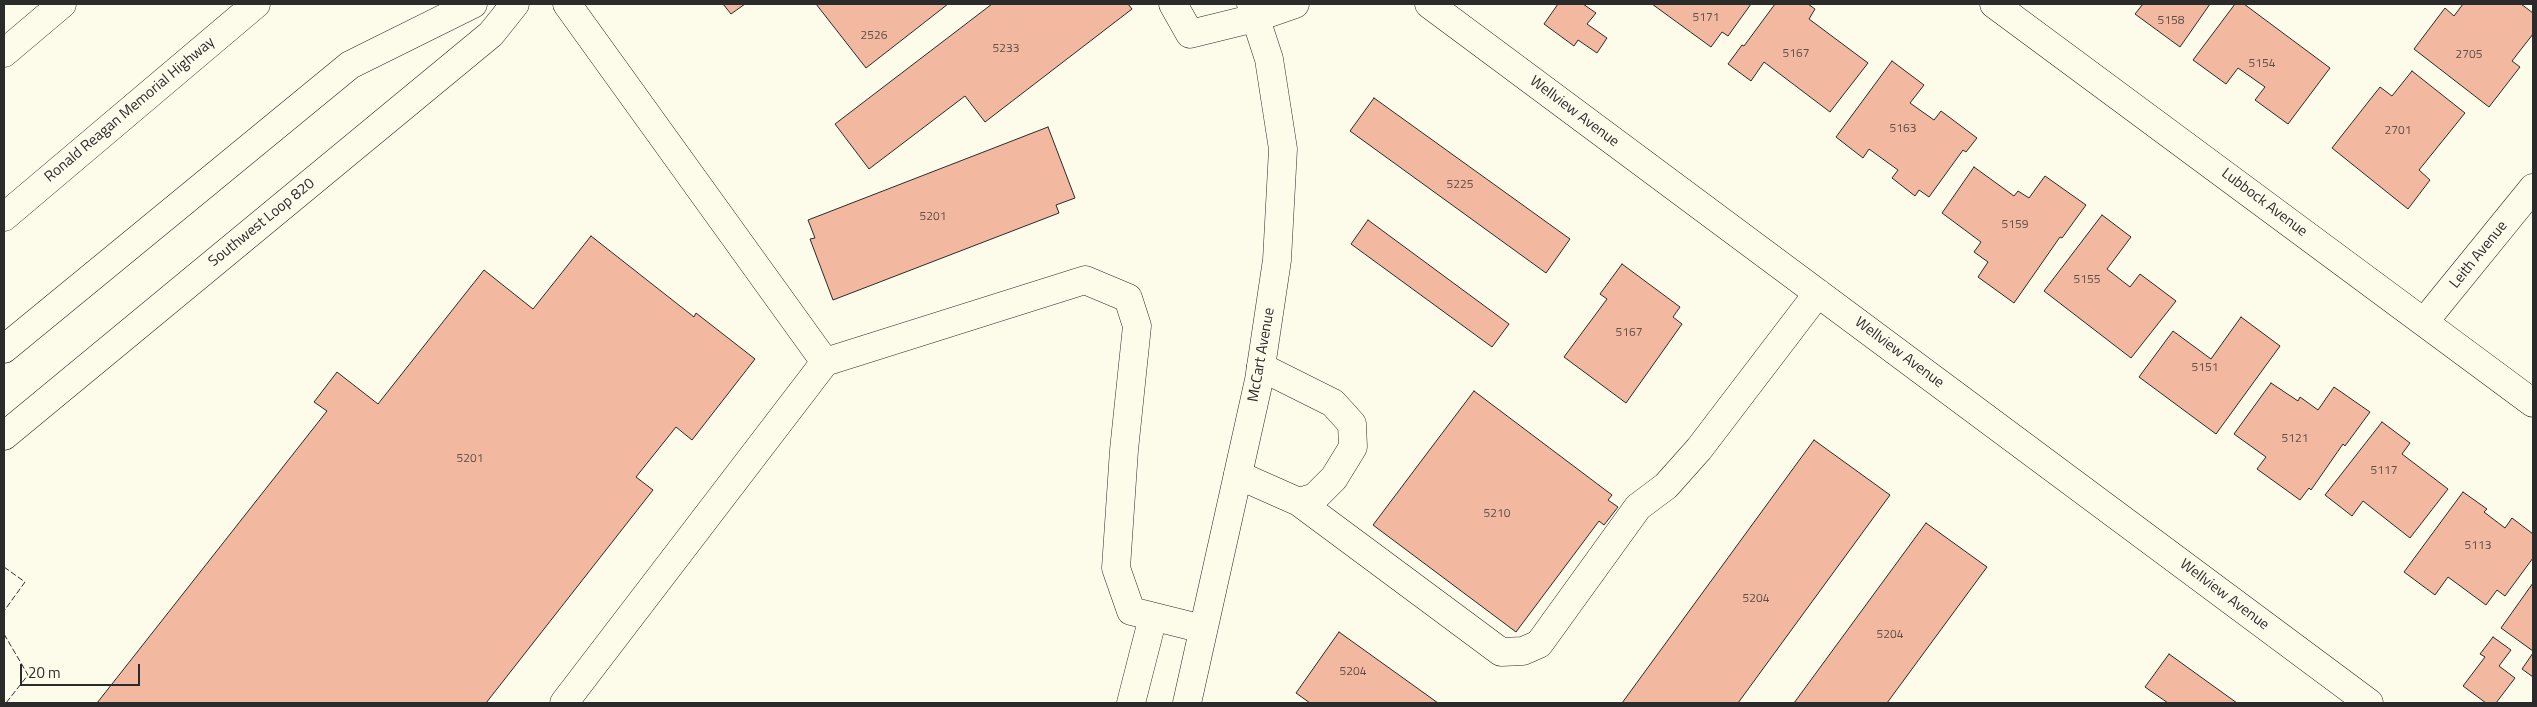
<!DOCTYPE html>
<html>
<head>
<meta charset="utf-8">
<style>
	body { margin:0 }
	#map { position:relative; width:2537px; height:707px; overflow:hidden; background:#fdfbea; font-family:"Titillium Web",sans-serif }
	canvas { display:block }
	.frame { position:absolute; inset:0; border:5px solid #2b2b2b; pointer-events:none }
	.scale { position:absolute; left:20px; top:664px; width:120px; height:22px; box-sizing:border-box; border:2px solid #2b2b2b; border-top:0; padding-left:6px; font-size:15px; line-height:18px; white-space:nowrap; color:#2b2b2b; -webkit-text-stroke:4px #fdfbea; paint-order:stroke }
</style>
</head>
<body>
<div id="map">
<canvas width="2537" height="707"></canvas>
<div class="frame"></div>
<div class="scale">20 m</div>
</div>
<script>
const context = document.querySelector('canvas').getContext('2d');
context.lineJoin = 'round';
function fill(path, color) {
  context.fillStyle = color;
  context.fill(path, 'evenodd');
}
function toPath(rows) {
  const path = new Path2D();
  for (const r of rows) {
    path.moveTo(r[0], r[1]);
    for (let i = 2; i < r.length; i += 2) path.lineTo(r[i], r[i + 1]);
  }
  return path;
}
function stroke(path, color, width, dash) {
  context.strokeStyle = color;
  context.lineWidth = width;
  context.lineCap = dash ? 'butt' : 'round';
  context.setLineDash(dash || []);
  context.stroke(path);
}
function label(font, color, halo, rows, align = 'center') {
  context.font = font + ' "Titillium Web",sans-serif';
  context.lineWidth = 4;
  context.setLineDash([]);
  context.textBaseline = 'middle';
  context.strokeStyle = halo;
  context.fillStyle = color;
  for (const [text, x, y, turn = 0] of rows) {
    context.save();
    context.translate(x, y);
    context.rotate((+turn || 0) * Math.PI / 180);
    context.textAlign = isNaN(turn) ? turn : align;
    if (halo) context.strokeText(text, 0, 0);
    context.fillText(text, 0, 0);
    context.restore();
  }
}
const building = toPath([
	[723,4,745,4,731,14,723,4],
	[816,4,948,4,866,68,816,4],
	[992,4,1128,4,1132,9,985,122,965,96,869,169,835,124,992,4],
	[1558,4,1583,4,1596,13,1587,24,1607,38,1597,53,1578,40,1574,46,1544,24,1558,4],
	[1652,4,1751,4,1728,36,1722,32,1711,47,1652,4],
	[1775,4,1808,4,1815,9,1809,19,1868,63,1830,112,1764,62,1751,81,1728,64,1742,45,1744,46,1775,4],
	[2143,4,2210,4,2180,47,2135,14,2143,4],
	[2235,4,2244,4,2330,68,2288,124,2255,100,2265,87,2238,68,2226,84,2193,60,2235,4],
	[2463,4,2521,4,2533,13,2533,34,2512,61,2520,67,2489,107,2414,49,2445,8,2454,16,2463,4],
	[1892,61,1924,85,1910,103,1934,120,1941,111,1977,138,1966,152,1963,150,1929,197,1919,190,1915,196,1892,178,1898,170,1869,149,1863,158,1836,137,1892,61],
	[2412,71,2465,113,2419,170,2430,180,2408,209,2332,148,2380,87,2392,96,2412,71],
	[1374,98,1570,239,1546,273,1350,131,1374,98],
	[1048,127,1075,198,1056,205,1059,213,833,300,810,239,815,238,808,220,1048,127],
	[1974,167,2014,196,2018,191,2029,198,2045,176,2086,205,2062,238,2060,237,2014,303,1978,277,1988,262,1974,252,1981,242,1942,213,1974,167],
	[2102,215,2131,237,2107,269,2130,287,2140,274,2176,301,2131,358,2044,291,2102,215],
	[1368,220,1509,324,1492,347,1351,244,1368,220],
	[591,236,694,317,696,313,755,359,692,440,676,427,636,477,653,490,486,703,97,703,327,411,314,402,337,372,378,404,484,270,533,309,591,236],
	[1622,264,1680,307,1673,317,1682,324,1626,403,1564,357,1607,299,1600,294,1622,264],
	[2241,317,2280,346,2216,434,2139,377,2173,331,2211,359,2241,317],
	[2271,383,2298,401,2300,397,2318,410,2334,387,2370,412,2345,446,2343,444,2311,490,2309,488,2300,500,2257,469,2266,457,2234,434,2271,383],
	[1474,391,1612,495,1608,500,1618,507,1604,525,1599,521,1516,632,1373,525,1474,391],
	[2382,422,2410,443,2402,454,2448,489,2410,538,2363,501,2352,516,2325,495,2382,422],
	[1814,440,1890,495,1738,703,1622,703,1814,440],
	[2463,492,2487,509,2484,512,2505,528,2512,518,2533,534,2533,558,2505,596,2497,590,2486,605,2448,577,2435,595,2404,572,2463,492],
	[1926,523,1987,567,1887,703,1794,703,1926,523],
	[2533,583,2533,651,2501,628,2533,583],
	[1339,632,1438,703,1310,703,1296,693,1339,632],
	[2493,637,2511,650,2499,666,2515,678,2496,703,2486,703,2463,686,2485,657,2480,654,2493,637],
	[2533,653,2533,677,2522,669,2533,653],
	[2169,654,2205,680,2237,703,2168,703,2145,687,2169,654]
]);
fill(building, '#f2b8a0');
stroke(building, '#2b2b2b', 1);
const minor = toPath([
	[1173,4,1190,34,1255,18,1295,4],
	[1429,4,2369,703],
	[1994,4,2533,403],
	[2424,322,2533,188],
	[825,362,1085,280,1128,298,1137,326,1124,450,1116,568,1131,611,1203,629],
	[1238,475,1299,502,1315,497,1334,478,1353,447,1352,424,1333,403,1261,367],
	[1299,502,1501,652,1523,651,1539,644,1638,507,1666,486,1699,449,1818,293],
	[564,703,825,362,567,4],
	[1131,703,1153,617]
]);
const major = toPath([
	[4,436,491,34,515,4],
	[1187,703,1259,380,1277,260,1283,149,1269,59,1251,4]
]);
const highway = toPath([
	[4,53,62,4],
	[4,217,256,4],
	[4,349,350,65,473,4]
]);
stroke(minor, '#2b2b2b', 29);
stroke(major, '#2b2b2b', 29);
stroke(highway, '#2b2b2b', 29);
stroke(minor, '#fdfbea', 28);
stroke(major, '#fdfbea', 28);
stroke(highway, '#fdfbea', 28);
stroke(toPath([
	[4,567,25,582,4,611],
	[4,634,28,675,6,703]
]), '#2b2b2b', 1, [6, 2.5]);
label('12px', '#5d4e48', null, [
	["5171",1706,18],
	["5158",2171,21],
	["2526",874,36],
	["5233",1006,49],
	["5167",1796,54],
	["2705",2469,55],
	["5154",2262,64],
	["5163",1903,129],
	["2701",2398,131],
	["5225",1460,185],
	["5201",933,217],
	["5159",2015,225],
	["5155",2087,280],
	["5167",1629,333],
	["5151",2205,368],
	["5121",2295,439],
	["5201",470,459],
	["5117",2384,471],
	["5210",1497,514],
	["5113",2478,546],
	["5204",1756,599],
	["5204",1890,635],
	["5204",1353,672]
]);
label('15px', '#2b2b2b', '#fdfbea', [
	["Ronald Reagan Memorial Highway",130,110,-40],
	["Wellview Avenue",1574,112,37],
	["Lubbock Avenue",2264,203,37],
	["Southwest Loop 820",262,223,-39],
	["Leith Avenue",2479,255,-51],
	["Wellview Avenue",1899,353,37],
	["McCart Avenue",1262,355,-80],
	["Wellview Avenue",2224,595,37]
]);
</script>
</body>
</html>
